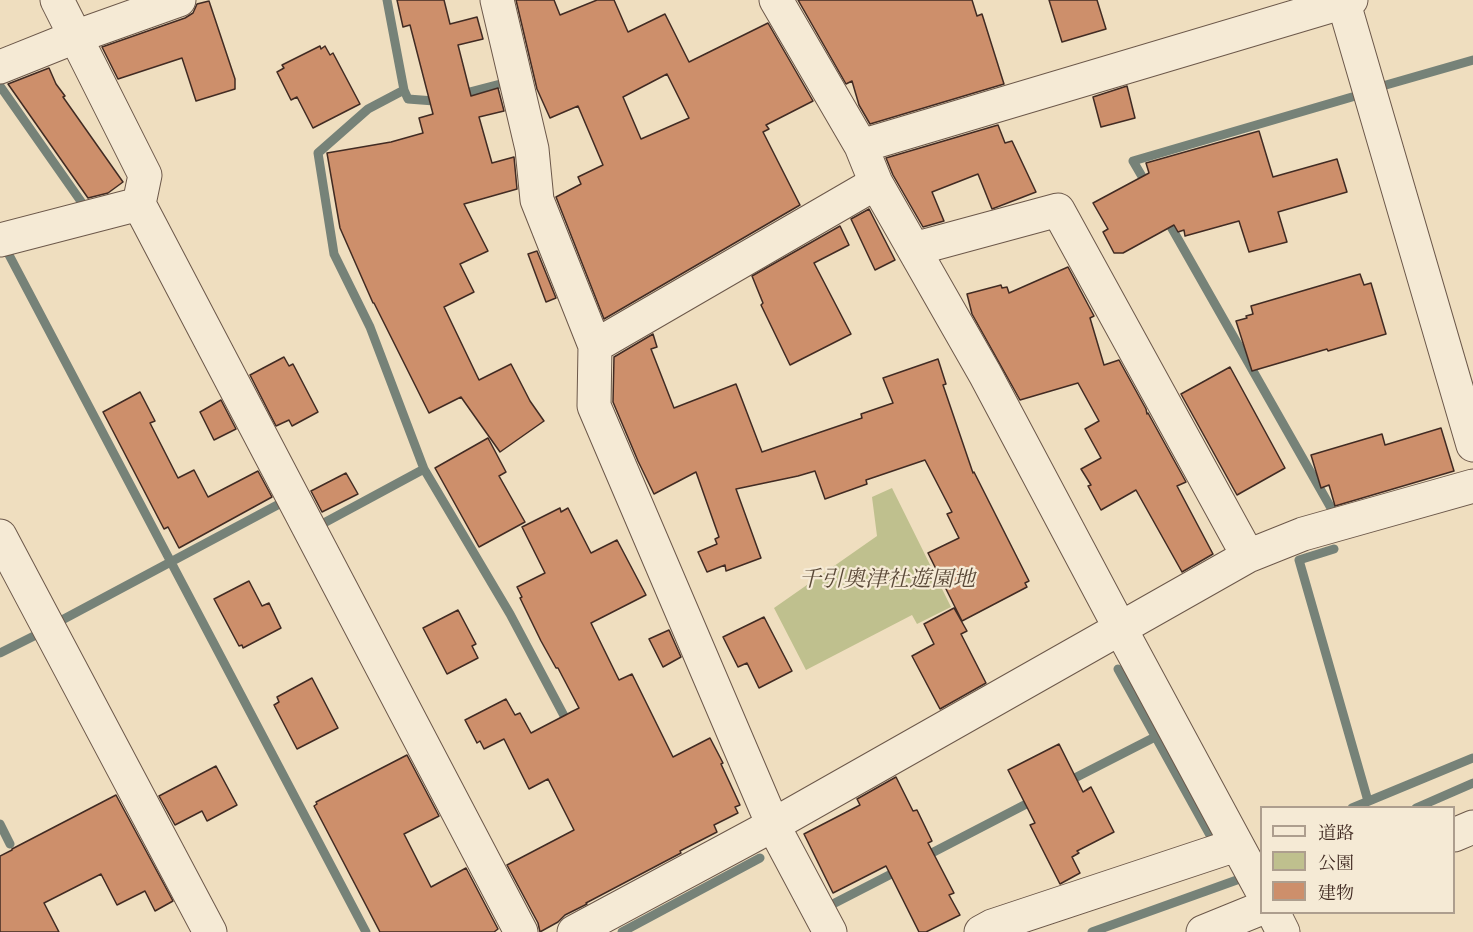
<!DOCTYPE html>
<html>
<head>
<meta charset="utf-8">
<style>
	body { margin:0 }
	#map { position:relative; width:1473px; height:932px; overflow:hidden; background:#efdebf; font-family:"IM FELL French Canon","Noto Serif JP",serif }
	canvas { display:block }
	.legend { position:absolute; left:1260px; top:806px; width:195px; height:108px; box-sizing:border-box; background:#f5ead5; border:2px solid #ad9e8e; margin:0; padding:8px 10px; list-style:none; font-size:18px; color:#412b23 }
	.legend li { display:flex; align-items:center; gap:12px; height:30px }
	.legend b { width:30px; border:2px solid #ad9e8e }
</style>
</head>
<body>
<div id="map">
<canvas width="1473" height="932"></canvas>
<ul class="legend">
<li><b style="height:8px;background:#f5ead5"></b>道路</li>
<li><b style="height:16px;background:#bfc08e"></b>公園</li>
<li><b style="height:16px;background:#cd8f6b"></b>建物</li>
</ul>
</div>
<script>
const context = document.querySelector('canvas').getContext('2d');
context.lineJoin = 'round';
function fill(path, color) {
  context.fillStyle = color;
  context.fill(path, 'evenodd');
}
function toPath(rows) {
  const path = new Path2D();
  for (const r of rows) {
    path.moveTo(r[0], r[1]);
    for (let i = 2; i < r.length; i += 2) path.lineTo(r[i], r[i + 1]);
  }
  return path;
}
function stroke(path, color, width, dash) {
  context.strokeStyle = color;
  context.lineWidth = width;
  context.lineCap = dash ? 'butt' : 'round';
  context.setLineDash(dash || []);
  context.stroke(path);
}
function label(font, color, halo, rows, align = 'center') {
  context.font = font + ' "IM FELL French Canon","Noto Serif JP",serif';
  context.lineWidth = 4.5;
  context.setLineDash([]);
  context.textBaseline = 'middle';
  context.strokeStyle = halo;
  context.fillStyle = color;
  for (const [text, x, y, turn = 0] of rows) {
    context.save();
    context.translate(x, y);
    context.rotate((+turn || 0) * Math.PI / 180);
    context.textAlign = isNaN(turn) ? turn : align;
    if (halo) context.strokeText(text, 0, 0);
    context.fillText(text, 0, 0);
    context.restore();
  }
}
fill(toPath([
	[892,488,951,607,917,624,912,615,806,670,774,608,877,536,872,497]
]), '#bfc08e');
stroke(toPath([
	[387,0,404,90,368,109,318,153,334,254,370,327,424,469],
	[1386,85,1473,60],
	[0,86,87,210],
	[404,90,408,99,434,101,442,99],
	[458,95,508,82],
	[1147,185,1133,161,1352,97],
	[1166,218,1331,508],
	[8,253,366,932],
	[322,524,424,469,510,614,570,727],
	[1334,549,1299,560,1368,801],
	[62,620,283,502,285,507],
	[0,653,42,632],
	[1118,669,1210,835],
	[1065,783,1155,737],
	[1352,808,1473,758],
	[1416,808,1473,783],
	[0,824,10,844],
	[924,857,1034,800],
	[826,900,829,906,901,869],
	[622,932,760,858],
	[1092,932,1248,876]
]), '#768278', 9);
const building = toPath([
	[397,0,444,0,450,24,477,17,483,39,458,45,471,96,498,88,504,111,479,117,492,163,514,157,517,189,464,204,488,251,460,264,474,292,444,307,479,380,511,364,530,401,544,421,500,452,461,397,429,413,374,303,373,303,340,228,327,153,391,142,423,133,419,118,433,114,410,25,403,27,397,0],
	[516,0,554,0,560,15,597,0,614,0,628,32,665,14,689,62,768,23,813,101,766,125,769,129,763,132,800,205,604,319,556,197,581,184,578,177,603,165,578,106,550,118,537,89,516,0],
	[667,74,689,118,641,139,623,97,667,74],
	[798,0,972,0,977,16,982,14,1004,84,870,124,859,105,852,81,846,84,798,0],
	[1049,0,1097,0,1106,29,1062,42,1049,0],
	[209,1,235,79,235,89,196,101,182,58,118,79,102,47,185,18,193,13,197,4,209,1],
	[320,46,321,49,325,46,330,55,333,53,360,104,313,128,297,97,291,100,277,72,284,68,282,65,320,46],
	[49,68,56,84,65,96,63,97,123,182,108,193,88,198,8,84,49,68],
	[1127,86,1135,118,1101,127,1093,97,1127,86],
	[998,125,1005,143,1012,141,1036,192,992,209,978,174,932,192,944,221,923,227,893,175,886,158,998,125],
	[1259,131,1273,177,1337,159,1347,192,1278,212,1287,242,1249,252,1239,221,1185,236,1184,230,1178,232,1174,225,1123,253,1114,253,1103,232,1108,229,1093,203,1149,173,1146,163,1259,131],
	[869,209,895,260,875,270,851,219,869,209],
	[840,226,849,245,814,263,851,334,790,365,761,305,763,303,752,276,840,226],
	[537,251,556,298,546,302,528,254,537,251],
	[1068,267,1094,316,1090,318,1104,365,1119,360,1146,409,1147,414,1148,413,1186,482,1177,486,1213,554,1182,572,1136,490,1101,510,1088,486,1091,485,1081,469,1101,458,1085,429,1099,421,1078,383,1020,400,972,314,967,294,1001,285,1002,288,1007,287,1009,293,1068,267],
	[1360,274,1364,285,1371,283,1386,334,1328,351,1327,349,1252,371,1236,321,1247,318,1246,316,1253,314,1251,306,1360,274],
	[653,334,657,347,651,349,674,408,736,384,762,452,862,418,861,414,893,403,883,378,938,359,946,384,943,385,973,473,974,472,1029,581,1025,583,1027,587,962,621,928,553,959,538,947,514,952,512,925,460,866,480,867,484,825,499,815,471,798,476,736,489,761,558,726,571,725,565,707,572,698,552,717,544,715,539,719,537,696,472,654,494,638,461,613,402,614,357,653,334],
	[284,357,289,366,293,364,318,412,292,426,289,420,276,426,250,375,284,357],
	[1230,367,1285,468,1237,495,1181,394,1230,367],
	[140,392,155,421,150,423,178,478,194,470,208,497,258,471,272,497,179,548,168,527,164,529,103,412,140,392],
	[221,400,236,429,214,440,200,412,221,400],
	[1441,428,1454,471,1335,506,1329,485,1321,488,1311,455,1382,434,1385,445,1441,428],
	[488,438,506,472,499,476,525,522,479,547,435,468,488,438],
	[346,473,358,494,322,512,311,491,346,473],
	[560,508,561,512,568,508,591,553,617,540,646,595,591,623,619,680,632,674,673,757,710,738,723,763,721,764,740,805,735,807,738,813,714,825,717,832,680,851,681,853,586,903,587,904,565,915,558,922,540,932,538,923,507,865,574,830,548,779,529,789,504,739,484,749,480,741,477,743,465,720,506,699,515,715,520,713,531,733,579,708,558,668,556,668,541,641,520,598,522,597,517,587,545,573,522,527,560,508],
	[249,581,262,606,269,603,281,628,243,648,242,645,239,646,214,599,249,581],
	[954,608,967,631,961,634,986,683,940,709,912,656,934,644,924,624,954,608],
	[458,610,476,644,472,646,478,658,447,674,423,628,458,610],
	[764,617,792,671,759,688,747,663,738,667,723,637,764,617],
	[669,630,681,657,663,667,649,639,669,630],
	[312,678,338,728,297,749,274,705,279,702,277,697,312,678],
	[1059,744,1083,792,1091,787,1114,832,1077,851,1079,853,1072,857,1080,873,1060,884,1030,825,1035,823,1008,770,1059,744],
	[407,755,439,816,404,834,431,887,466,868,498,929,494,932,380,932,314,806,317,804,316,802,407,755],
	[216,766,237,805,207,821,202,811,175,825,159,796,216,766],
	[896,777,913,811,917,810,932,841,928,843,954,893,949,895,960,915,926,932,919,932,886,866,833,893,804,834,860,805,857,799,896,777],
	[116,795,173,901,155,911,145,891,117,905,101,874,44,903,59,932,0,932,0,856,12,850,12,849,116,795]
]);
fill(building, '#cd8f6b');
stroke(building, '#412b23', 1.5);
const minor = toPath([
	[57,0,145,175,139,204,521,932],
	[497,0,532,149,537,200,595,346,594,406,773,825,830,932],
	[776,0,861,146,876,183,985,374,1120,628,1262,891],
	[1343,0,1473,445],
	[0,67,75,37,179,0],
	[861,146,1351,0],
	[0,240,139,204],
	[914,249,1058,210,1248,556],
	[595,346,876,183],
	[0,536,210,932],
	[1454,835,1473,827],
	[1273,912,1283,932],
	[574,932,773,825,1248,556,1303,534,1473,486],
	[981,932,992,926,1236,845],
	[1203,932,1262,908]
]);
stroke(minor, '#6c584a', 35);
stroke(minor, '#f5ead5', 33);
label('italic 22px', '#5a4938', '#f5ead5', [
	["千引奥津社遊園地",887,581]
]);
</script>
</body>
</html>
